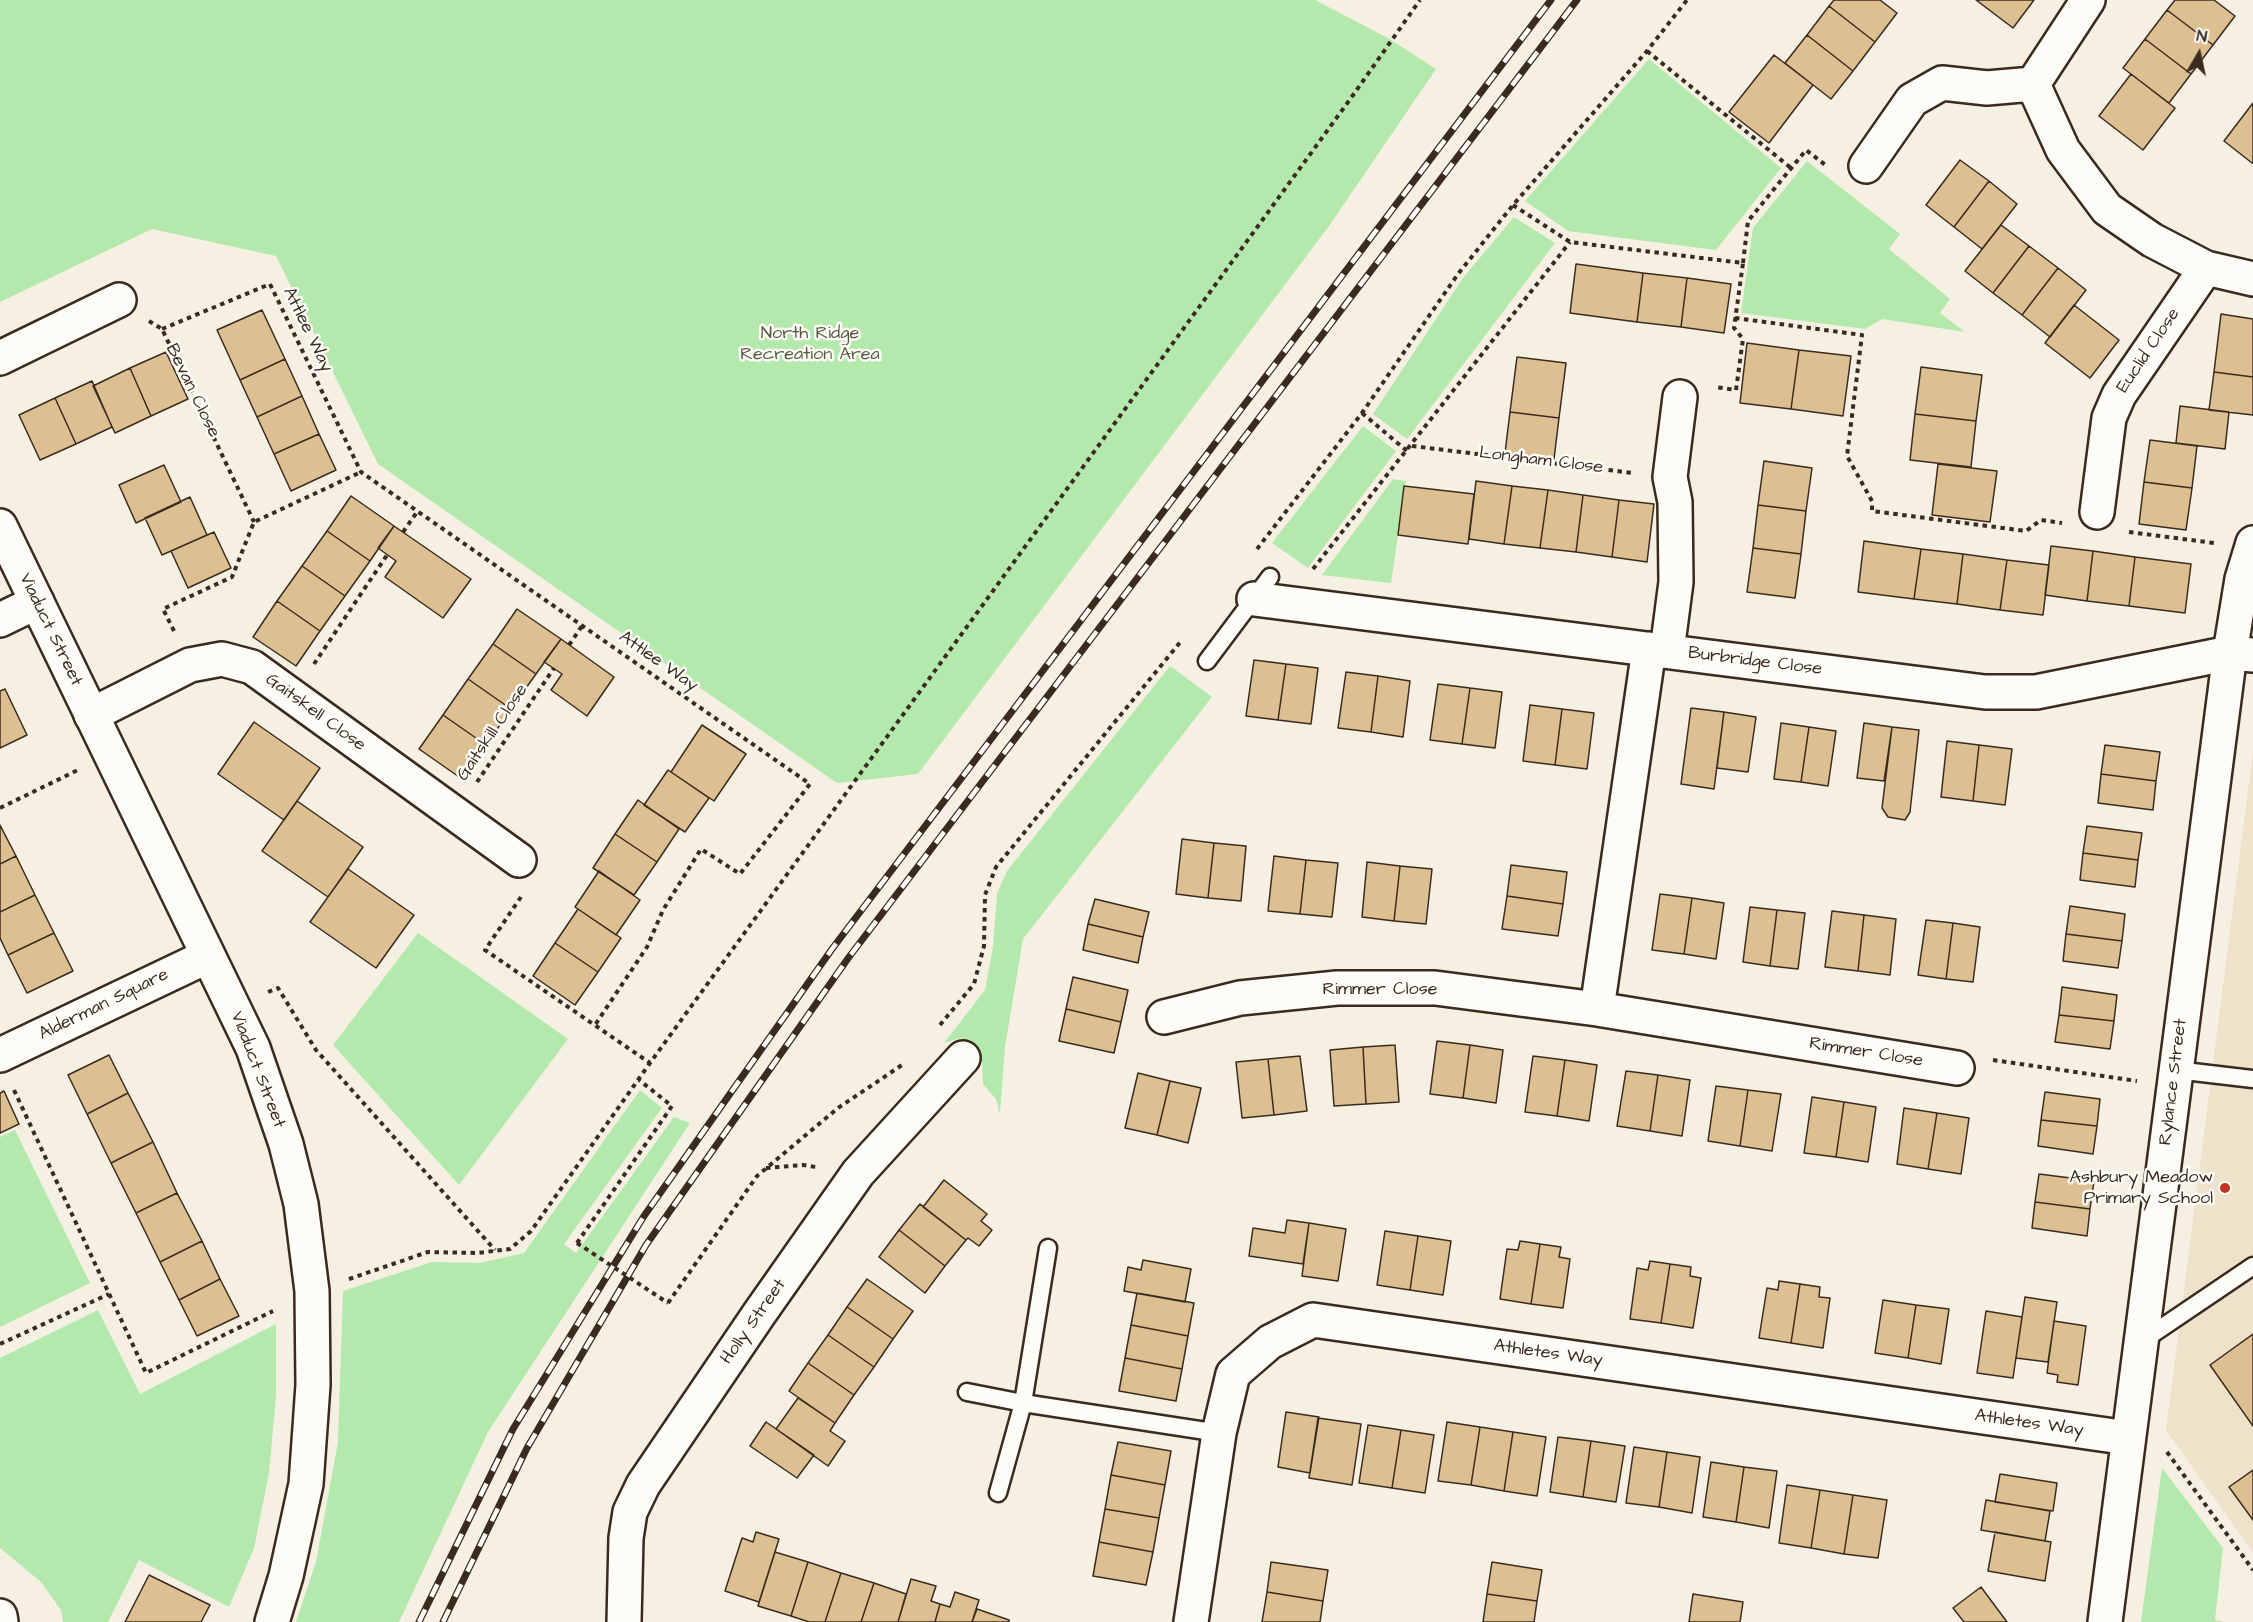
<!DOCTYPE html>
<html>
<head>
<meta charset="utf-8">
<style>
	body { margin:0 }
	#map { position:relative; width:2253px; height:1622px; overflow:hidden; background:#f6f0e3; font-family:"Architects Daughter",sans-serif }
	canvas { display:block }
	.north { position:absolute; left:2169px; top:24px; width:60px; height:60px; -webkit-text-stroke:4px #fdfcf7; paint-order:stroke; rotate:9deg; font-size:16px; font-weight:700; line-height:24px; text-align:center; color:#3b2a1e }
	.north::after { content:''; display:block; margin:auto; width:21px; height:27px; background:#3b2a1e; clip-path:polygon(50% 0,100% 100%,50% 72%,0 100%) }
</style>
</head>
<body>
<div id="map">
<canvas width="2253" height="1622"></canvas>
<div class="north">N</div>
</div>
<script>
const context = document.querySelector('canvas').getContext('2d');
context.lineJoin = 'round';
function fill(path, color) {
  context.fillStyle = color;
  context.fill(path, 'evenodd');
}
function toPath(rows) {
  const path = new Path2D();
  for (const r of rows) {
    path.moveTo(r[0], r[1]);
    for (let i = 2; i < r.length; i += 2) path.lineTo(r[i], r[i + 1]);
  }
  return path;
}
function stroke(path, color, width, dash) {
  context.strokeStyle = color;
  context.lineWidth = width;
  context.lineCap = dash ? 'butt' : 'round';
  context.setLineDash(dash || []);
  context.stroke(path);
}
function label(font, color, halo, rows, align = 'center') {
  context.font = font + ' "Architects Daughter",sans-serif';
  context.lineWidth = 5;
  context.setLineDash([]);
  context.textBaseline = 'middle';
  context.strokeStyle = halo;
  context.fillStyle = color;
  for (const [text, x, y, turn = 0] of rows) {
    context.save();
    context.translate(x, y);
    context.rotate((+turn || 0) * Math.PI / 180);
    context.textAlign = isNaN(turn) ? turn : align;
    if (halo) context.strokeText(text, 0, 0);
    context.fillText(text, 0, 0);
    context.restore();
  }
}
fill(toPath([
	[2253,751,2253,1553,2166,1430]
]), '#eee2ca');
fill(toPath([
	[0,0,1315,0,1388,38,1436,69,1329,226,918,774,837,783,378,464,276,256,152,229,0,302],
	[1649,59,1781,168,1716,250,1568,231,1525,201],
	[1807,161,1900,234,1889,249,1950,299,1940,313,1965,332,1882,319,1865,329,1741,313,1753,228],
	[1514,217,1555,243,1407,439,1373,414,1463,278],
	[1363,426,1396,451,1308,568,1272,543],
	[1393,479,1406,481,1391,583,1322,575],
	[1170,666,1212,697,1023,939,1005,1047,1000,1114,996,1099,983,1084,982,1064,977,1047,961,1038,944,1043,985,990,993,947,997,893,1007,871],
	[418,933,568,1039,459,1185,333,1045],
	[640,1090,662,1108,564,1244,576,1253,674,1117,690,1123,488,1432,399,1622,296,1622,316,1562,338,1442,343,1291,432,1262,480,1263,524,1253],
	[15,1130,90,1283,0,1327,0,1137],
	[98,1310,140,1394,276,1324,276,1396,269,1473,254,1548,229,1607,139,1560,108,1622,63,1622,61,1610,41,1582,0,1548,0,1358],
	[2162,1468,2223,1548,2215,1620,2224,1622,2141,1622]
]), '#b3e9ac');
const building = toPath([
	[1834,0,1880,0,1897,13,1875,42,1829,6,1834,0],
	[1976,0,2034,0,2013,28,1976,0],
	[2175,0,2214,0,2235,16,2213,45,2167,10,2175,0],
	[1829,6,1875,42,1853,71,1807,35,1829,6],
	[2167,10,2213,45,2191,74,2145,39,2167,10],
	[1807,35,1853,71,1831,99,1785,63,1807,35],
	[2145,39,2191,74,2169,103,2123,68,2145,39],
	[1774,55,1813,85,1769,143,1729,112,1774,55],
	[2131,74,2175,108,2143,150,2099,116,2131,74],
	[2253,103,2253,163,2252,163,2224,141,2253,103],
	[1960,160,1989,181,1954,227,1926,205,1960,160],
	[1989,181,2017,204,1982,249,1954,227,1989,181],
	[2001,225,2029,246,1993,293,1965,271,2001,225],
	[2029,246,2058,268,2022,315,1993,293,2029,246],
	[1576,264,1643,273,1637,322,1570,313,1576,264],
	[2058,268,2086,290,2050,337,2022,315,2058,268],
	[1643,273,1687,278,1681,327,1637,322,1643,273],
	[1687,278,1731,284,1724,333,1681,327,1687,278],
	[2074,305,2119,340,2090,378,2045,343,2074,305],
	[262,310,285,359,240,380,217,330,262,310],
	[2221,314,2253,319,2253,377,2214,372,2221,314],
	[1747,343,1799,350,1791,409,1740,403,1747,343],
	[1799,350,1851,356,1843,416,1791,409,1799,350],
	[166,352,188,399,151,416,130,368,166,352],
	[1517,357,1566,363,1559,418,1510,412,1517,357],
	[285,359,302,396,257,417,240,380,285,359],
	[1921,367,1982,375,1976,421,1915,414,1921,367],
	[130,368,151,416,115,433,93,386,130,368],
	[2214,372,2253,377,2253,415,2209,410,2214,372],
	[92,381,112,427,76,444,55,398,92,381],
	[302,396,319,434,274,454,257,417,302,396],
	[55,398,76,444,40,460,19,415,55,398],
	[2180,406,2229,412,2225,449,2176,443,2180,406],
	[1510,412,1559,418,1554,459,1505,453,1510,412],
	[1915,414,1976,421,1971,467,1910,460,1915,414],
	[319,434,336,470,291,491,274,454,319,434],
	[2150,440,2197,446,2192,488,2144,482,2150,440],
	[1764,461,1812,468,1806,511,1758,505,1764,461],
	[1938,464,1997,471,1990,522,1932,515,1938,464],
	[164,465,181,502,136,523,119,485,164,465],
	[1476,481,1512,486,1504,544,1469,539,1476,481],
	[2144,482,2192,488,2186,530,2139,524,2144,482],
	[1404,486,1474,494,1468,544,1398,535,1404,486],
	[1512,486,1548,490,1540,548,1504,544,1512,486],
	[1548,490,1583,495,1576,552,1540,548,1548,490],
	[1583,495,1619,500,1612,557,1576,552,1583,495],
	[351,496,394,526,370,561,327,531,351,496],
	[190,497,207,535,162,555,145,518,190,497],
	[1619,500,1654,504,1647,562,1612,557,1619,500],
	[1758,505,1806,511,1801,554,1753,548,1758,505],
	[394,526,471,579,443,618,385,577,396,561,378,548,394,526],
	[327,531,370,561,345,596,302,566,327,531],
	[214,532,231,568,188,588,171,551,214,532],
	[1864,541,1921,549,1914,599,1858,592,1864,541],
	[2051,546,2093,551,2087,601,2045,595,2051,546],
	[1753,548,1801,554,1795,598,1747,592,1753,548],
	[1921,549,1963,554,1957,604,1914,599,1921,549],
	[2093,551,2135,557,2129,606,2087,601,2093,551],
	[1963,554,2007,560,2000,610,1957,604,1963,554],
	[2135,557,2191,564,2185,613,2129,606,2135,557],
	[2007,560,2049,565,2043,615,2000,610,2007,560],
	[302,566,345,596,320,631,277,601,302,566],
	[277,601,320,631,296,666,253,637,277,601],
	[517,609,561,639,536,674,493,644,517,609],
	[561,639,614,677,587,716,551,690,562,674,544,662,561,639],
	[493,644,536,674,511,709,468,679,493,644],
	[1254,660,1286,664,1278,720,1246,716,1254,660],
	[1286,664,1318,668,1311,724,1278,720,1286,664],
	[1346,672,1378,676,1371,732,1338,728,1346,672],
	[1378,676,1410,681,1403,737,1371,732,1378,676],
	[468,679,511,709,486,745,443,715,468,679],
	[1438,684,1470,688,1462,744,1430,740,1438,684],
	[1470,688,1502,692,1495,748,1462,744,1470,688],
	[5,689,27,735,0,748,0,691,5,689],
	[1530,705,1562,709,1555,765,1523,761,1530,705],
	[1691,708,1724,712,1714,789,1681,784,1691,708],
	[1562,709,1594,713,1587,769,1555,765,1562,709],
	[1724,712,1756,717,1748,772,1717,768,1724,712],
	[443,715,486,745,462,779,419,749,443,715],
	[254,722,320,768,284,820,218,774,254,722],
	[1781,723,1809,727,1801,782,1774,779,1781,723],
	[1864,723,1892,727,1884,781,1857,778,1864,723],
	[702,725,746,754,714,801,671,772,702,725],
	[1809,727,1836,731,1828,786,1801,782,1809,727],
	[1892,727,1919,730,1910,812,1905,820,1888,817,1882,808,1892,727],
	[1947,741,1979,745,1973,801,1941,797,1947,741],
	[1979,745,2012,749,2005,805,1973,801,1979,745],
	[2105,745,2160,752,2156,781,2101,774,2105,745],
	[668,770,709,798,685,832,644,805,668,770],
	[2101,774,2156,781,2153,810,2098,803,2101,774],
	[638,800,679,829,657,862,615,834,638,800],
	[297,801,363,847,328,897,262,851,297,801],
	[0,825,16,856,0,864,0,825],
	[2087,826,2142,833,2138,860,2083,853,2087,826],
	[615,834,657,862,634,895,593,868,615,834],
	[1182,839,1214,843,1208,898,1176,894,1182,839],
	[1214,843,1246,846,1241,901,1208,898,1214,843],
	[2083,853,2138,860,2135,887,2080,880,2083,853],
	[16,856,35,895,0,912,0,864,16,856],
	[1274,856,1306,860,1300,914,1268,911,1274,856],
	[1306,860,1338,863,1332,917,1300,914,1306,860],
	[1367,862,1400,866,1394,921,1362,917,1367,862],
	[1511,865,1567,872,1563,904,1507,896,1511,865],
	[1400,866,1432,869,1426,924,1394,921,1400,866],
	[348,869,414,915,376,968,310,922,348,869],
	[599,871,640,900,616,935,575,907,599,871],
	[1660,894,1692,898,1684,954,1652,950,1660,894],
	[35,895,54,933,8,955,0,938,0,912,35,895],
	[1507,896,1563,904,1558,936,1502,929,1507,896],
	[1692,898,1724,903,1716,959,1684,954,1692,898],
	[1095,899,1149,912,1143,937,1088,924,1095,899],
	[2070,906,2125,914,2122,941,2066,934,2070,906],
	[1750,907,1777,910,1770,966,1743,962,1750,907],
	[578,909,621,938,598,972,555,943,578,909],
	[1777,910,1805,913,1798,969,1770,966,1777,910],
	[1832,911,1864,915,1858,971,1825,967,1832,911],
	[1864,915,1896,919,1890,975,1858,971,1864,915],
	[1926,920,1953,923,1946,979,1918,975,1926,920],
	[1953,923,1980,927,1973,982,1946,979,1953,923],
	[1088,924,1143,937,1138,963,1083,950,1088,924],
	[54,933,73,971,27,993,8,955,54,933],
	[2066,934,2122,941,2118,968,2063,961,2066,934],
	[555,943,598,972,575,1005,533,976,555,943],
	[1073,977,1128,990,1121,1022,1066,1009,1073,977],
	[2062,987,2117,995,2114,1021,2059,1015,2062,987],
	[1066,1009,1121,1022,1114,1053,1059,1041,1066,1009],
	[2059,1015,2114,1021,2110,1049,2055,1042,2059,1015],
	[1437,1041,1470,1045,1463,1098,1430,1094,1437,1041],
	[1395,1045,1399,1102,1366,1104,1363,1047,1395,1045],
	[1470,1045,1503,1050,1496,1103,1463,1098,1470,1045],
	[1363,1047,1366,1104,1334,1106,1330,1050,1363,1047],
	[109,1055,128,1093,87,1114,68,1075,109,1055],
	[1300,1056,1307,1111,1274,1115,1268,1059,1300,1056],
	[1533,1056,1565,1060,1557,1116,1525,1112,1533,1056],
	[1268,1059,1274,1115,1242,1118,1236,1062,1268,1059],
	[1565,1060,1597,1065,1589,1121,1557,1116,1565,1060],
	[1626,1071,1658,1075,1650,1131,1617,1126,1626,1071],
	[1138,1073,1170,1081,1157,1135,1125,1128,1138,1073],
	[1658,1075,1690,1080,1682,1136,1650,1131,1658,1075],
	[1170,1081,1201,1088,1188,1143,1157,1135,1170,1081],
	[1716,1086,1748,1090,1740,1146,1708,1141,1716,1086],
	[1748,1090,1781,1094,1772,1151,1740,1146,1748,1090],
	[4,1091,19,1124,0,1133,0,1093,4,1091],
	[2045,1092,2100,1099,2097,1126,2041,1120,2045,1092],
	[128,1093,153,1142,111,1163,87,1114,128,1093],
	[1812,1097,1844,1102,1836,1157,1804,1153,1812,1097],
	[1844,1102,1876,1107,1868,1162,1836,1157,1844,1102],
	[1904,1108,1937,1113,1928,1169,1897,1164,1904,1108],
	[1937,1113,1969,1118,1961,1174,1928,1169,1937,1113],
	[2041,1120,2097,1126,2093,1154,2038,1146,2041,1120],
	[153,1142,177,1193,136,1213,111,1163,153,1142],
	[2039,1174,2094,1181,2090,1209,2035,1202,2039,1174],
	[944,1180,987,1214,981,1221,992,1230,979,1246,968,1238,966,1240,923,1207,944,1180],
	[177,1193,202,1241,160,1262,136,1213,177,1193],
	[2035,1202,2090,1209,2087,1236,2032,1228,2035,1202],
	[920,1204,966,1240,945,1266,899,1230,920,1204],
	[1287,1220,1309,1223,1303,1264,1249,1256,1253,1228,1285,1233,1287,1220],
	[1309,1223,1346,1229,1338,1281,1302,1276,1309,1223],
	[899,1230,945,1266,925,1293,879,1257,899,1230],
	[1385,1231,1418,1236,1410,1290,1377,1285,1385,1231],
	[1418,1236,1451,1241,1443,1295,1410,1290,1418,1236],
	[202,1241,220,1279,179,1300,160,1262,202,1241],
	[1520,1241,1540,1244,1531,1304,1500,1299,1507,1249,1518,1250,1520,1241],
	[1540,1244,1561,1247,1559,1257,1570,1259,1563,1308,1531,1304,1540,1244],
	[1143,1260,1191,1269,1185,1302,1124,1291,1128,1267,1141,1270,1143,1260],
	[1650,1261,1670,1264,1661,1323,1630,1319,1637,1268,1648,1270,1650,1261],
	[1670,1264,1691,1267,1690,1276,1701,1278,1693,1328,1661,1323,1670,1264],
	[220,1279,239,1316,197,1336,179,1300,220,1279],
	[867,1279,913,1311,893,1339,847,1307,867,1279],
	[1779,1281,1800,1284,1791,1343,1759,1338,1767,1288,1778,1290,1779,1281],
	[1800,1284,1820,1287,1819,1297,1830,1298,1823,1348,1791,1343,1800,1284],
	[1137,1293,1194,1303,1188,1336,1131,1325,1137,1293],
	[2025,1297,2057,1302,2048,1362,2016,1358,2025,1297],
	[1883,1300,1916,1305,1908,1358,1875,1353,1883,1300],
	[1916,1305,1949,1309,1941,1364,1908,1358,1916,1305],
	[847,1307,893,1339,874,1367,828,1335,847,1307],
	[1986,1311,2022,1317,2013,1378,1977,1373,1986,1311],
	[2054,1321,2086,1326,2078,1385,2057,1382,2058,1375,2047,1373,2054,1321],
	[1131,1325,1188,1336,1182,1369,1125,1358,1131,1325],
	[2253,1334,2253,1426,2210,1365,2253,1334],
	[828,1335,874,1367,854,1395,808,1363,828,1335],
	[1125,1358,1182,1369,1176,1401,1119,1391,1125,1358],
	[808,1363,854,1395,835,1423,789,1391,808,1363],
	[798,1398,835,1423,830,1431,845,1441,828,1466,776,1429,798,1398],
	[1286,1412,1319,1417,1310,1473,1278,1467,1286,1412],
	[1318,1418,1361,1424,1352,1485,1309,1478,1318,1418],
	[766,1422,814,1455,797,1478,750,1446,766,1422],
	[1447,1422,1480,1427,1471,1485,1438,1481,1447,1422],
	[1368,1425,1401,1430,1392,1488,1359,1483,1368,1425],
	[1480,1427,1513,1432,1504,1491,1471,1485,1480,1427],
	[1401,1430,1434,1435,1425,1493,1392,1488,1401,1430],
	[1513,1432,1546,1437,1537,1496,1504,1491,1513,1432],
	[1558,1437,1591,1441,1583,1497,1550,1492,1558,1437],
	[1591,1441,1625,1446,1616,1502,1583,1497,1591,1441],
	[1118,1442,1171,1451,1165,1485,1111,1475,1118,1442],
	[1634,1447,1667,1452,1659,1507,1626,1503,1634,1447],
	[1667,1452,1700,1457,1692,1513,1659,1507,1667,1452],
	[1711,1462,1744,1467,1736,1522,1703,1517,1711,1462],
	[1744,1467,1777,1471,1769,1528,1736,1522,1744,1467],
	[2253,1470,2253,1520,2229,1487,2253,1470],
	[2000,1474,2057,1483,2053,1511,1995,1502,2000,1474],
	[1111,1475,1165,1485,1159,1518,1105,1509,1111,1475],
	[1787,1485,1820,1490,1811,1548,1779,1543,1787,1485],
	[1820,1490,1853,1495,1844,1554,1811,1548,1820,1490],
	[1853,1495,1887,1500,1878,1558,1844,1554,1853,1495],
	[1986,1500,2050,1511,2045,1541,1981,1530,1986,1500],
	[1105,1509,1159,1518,1153,1552,1099,1542,1105,1509],
	[756,1532,779,1539,759,1602,725,1591,742,1538,753,1542,756,1532],
	[1995,1532,2051,1542,2045,1581,1988,1571,1995,1532],
	[1099,1542,1153,1552,1146,1585,1093,1576,1099,1542],
	[775,1552,808,1562,791,1616,758,1606,775,1552],
	[808,1562,841,1573,825,1622,809,1622,791,1616,808,1562],
	[1271,1562,1328,1570,1323,1601,1267,1592,1271,1562],
	[1492,1562,1542,1570,1537,1601,1487,1594,1492,1562],
	[841,1573,874,1583,861,1622,825,1622,841,1573],
	[149,1575,210,1605,201,1622,125,1622,149,1575],
	[911,1579,936,1586,931,1601,940,1604,935,1622,898,1622,911,1579],
	[874,1583,906,1594,898,1622,861,1622,874,1583],
	[1981,1587,2007,1622,1964,1622,1953,1608,1981,1587],
	[955,1592,979,1600,972,1622,935,1622,940,1604,950,1607,955,1592],
	[1267,1592,1323,1601,1320,1622,1262,1622,1267,1592],
	[1487,1594,1537,1601,1534,1622,1483,1622,1487,1594],
	[1693,1594,1743,1602,1740,1622,1689,1622,1693,1594],
	[977,1609,1009,1620,1009,1622,972,1622,977,1609]
]);
fill(building, '#dcc091');
stroke(building, '#3b2a1e', 1.5);
const service = toPath([
	[1207,661,1270,577],
	[2176,1070,2253,1079],
	[2142,1341,2253,1266],
	[967,1392,1023,1403,1219,1433],
	[998,1493,1023,1403,1048,1248]
]);
const minor = toPath([
	[2088,0,2033,84,2063,150,2107,209,2152,240,2206,268,2253,279],
	[1866,166,1912,100,1942,83,1987,88,2033,84],
	[0,358,119,300],
	[2097,512,2109,418,2119,395,2206,268],
	[1254,599,1985,692,2036,692,2230,653,2253,655],
	[0,620,37,602],
	[1667,651,1676,582,1675,502,1670,477,1680,397],
	[91,715,190,665,222,659,252,667,519,860],
	[1597,1009,1649,649],
	[1164,1017,1240,998,1337,988,1435,988,1597,1009,1957,1068],
	[0,1055,208,956],
	[0,1616,1,1622],
	[624,1622,626,1538,630,1512,643,1485,759,1314,858,1173,963,1058],
	[1191,1622,1219,1433,1233,1374,1270,1342,1313,1320,2128,1438]
]);
const tertiary = toPath([
	[0,526,253,1048,286,1144,301,1204,312,1291,313,1385,306,1484,286,1576,272,1622],
	[2105,1622,2230,653,2242,579,2253,543]
]);
stroke(service, '#3b2a1e', 21);
stroke(minor, '#3b2a1e', 38);
stroke(tertiary, '#3b2a1e', 38);
stroke(toPath([
	[1647,51,1791,168],
	[1513,205,1570,242,1743,263,1734,328,1743,339,1736,390,1715,387],
	[1743,263,1748,221,1806,150,1828,167],
	[1735,318,1862,335,1847,456,1872,501,1872,511,2026,531,2041,520,2062,523],
	[149,321,162,329,254,522],
	[162,329,270,284,361,472,810,784,740,874,701,849,663,910,647,947,595,1025],
	[1362,413,1407,451],
	[1412,446,1633,473],
	[403,532,417,512],
	[2129,532,2214,543],
	[1257,549,1362,413,1458,274,1513,205,1647,51,1687,0],
	[1313,569,1570,242],
	[174,631,163,609,232,577,254,522,361,472],
	[569,645,582,626],
	[314,664,387,555],
	[477,782,554,668],
	[0,808,78,770],
	[521,897,485,950,650,1063],
	[268,992,278,988,316,1050,495,1250],
	[940,1025,974,984,984,946,985,895,996,867,1182,640],
	[1993,1060,2137,1081],
	[14,1090,146,1373,273,1311],
	[766,1168,803,1165,816,1167],
	[577,1243,672,1106,639,1080],
	[349,1279,428,1252,477,1253,510,1249,531,1231,650,1063,1351,98,1420,0],
	[668,1303,757,1176,838,1108,902,1065],
	[0,1344,109,1294],
	[2167,1452,2253,1570]
]), '#3b2a1e', 4, [4.5, 4.5]);
stroke(service, '#fdfcf7', 16);
stroke(minor, '#fdfcf7', 33);
stroke(tertiary, '#fdfcf7', 33);
const rail = toPath([
	[419,1622,513,1429,644,1216,832,949,1551,0],
	[443,1622,527,1448,646,1245,849,957,1577,0]
]);
stroke(rail, '#3b2a1e', 7);
stroke(rail, '#fdfcf7', 4.5, [14]);
stroke(toPath([
	[577,1243,668,1303]
]), '#3b2a1e', 4, [4.5, 4.5]);
for (const [x, y, r, color] of [
	[2225,1188,6,"#c8321e"]
]) {
  const dot = new Path2D();
  dot.arc(x, y, r, 0, 2 * Math.PI);
  context.fillStyle = color;
  context.fill(dot);
  stroke(dot, '#fdfcf7', 2);
}
label('18px', '#3b2a1e', '#fdfcf7', [
	["Attlee Way",307,330,64],
	["Euclid Close",2149,351,-56],
	["Bevan Close",192,391,64],
	["Longham Close",1541,461,7],
	["Viaduct Street",50,630,64],
	["Attlee Way",658,662,35],
	["Burbridge Close",1755,662,7],
	["Gaitskell Close",315,713,36],
	["Gaitskill Close",493,733,-56],
	["Rimmer Close",1380,990],
	["Alderman Square",104,1005,-26],
	["Rimmer Close",1866,1053,9],
	["Viaduct Street",257,1070,69],
	["Rylance Street",2174,1082,-83],
	["Holly Street",754,1322,-55],
	["Athletes Way",1548,1354,8],
	["Athletes Way",2029,1424,8]
]);
label('18px', '#595a42', '#fdfcf7', [
	["North Ridge",810,334],
	["Recreation Area",810,355]
]);
label('18px', '#3b2a1e', '#fdfcf7', [
	["Ashbury Meadow",2213,1178],
	["Primary School",2213,1199]
], 'right');
</script>
</body>
</html>
